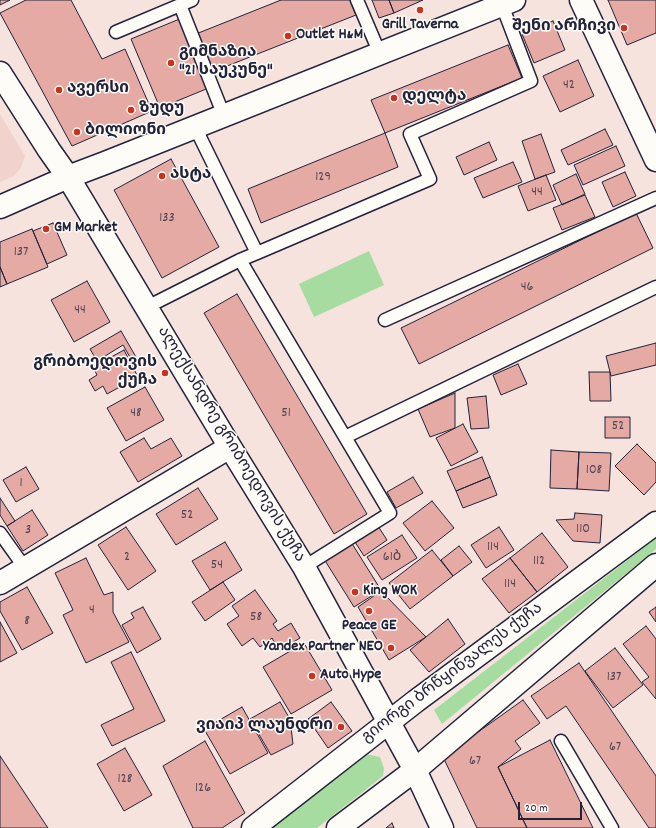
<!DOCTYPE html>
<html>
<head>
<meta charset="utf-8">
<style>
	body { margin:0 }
	#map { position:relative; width:656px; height:828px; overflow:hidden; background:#f6e3de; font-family:Dekko,sans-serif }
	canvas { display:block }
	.scale { position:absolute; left:518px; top:802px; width:64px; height:18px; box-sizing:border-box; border:2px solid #22223b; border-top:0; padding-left:5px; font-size:12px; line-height:14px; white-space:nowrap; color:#22223b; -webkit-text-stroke:3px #fdfcf7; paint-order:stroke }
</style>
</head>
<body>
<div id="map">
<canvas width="656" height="828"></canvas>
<div class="scale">20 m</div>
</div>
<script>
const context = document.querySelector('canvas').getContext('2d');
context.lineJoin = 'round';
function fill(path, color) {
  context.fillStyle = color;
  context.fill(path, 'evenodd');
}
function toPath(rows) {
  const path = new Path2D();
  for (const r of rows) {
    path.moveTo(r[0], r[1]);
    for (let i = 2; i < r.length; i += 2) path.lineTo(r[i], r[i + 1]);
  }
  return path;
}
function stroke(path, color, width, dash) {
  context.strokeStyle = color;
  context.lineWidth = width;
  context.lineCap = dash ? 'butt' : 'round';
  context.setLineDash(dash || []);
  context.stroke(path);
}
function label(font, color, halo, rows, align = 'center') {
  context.font = font + ' Dekko,"Noto Sans Georgian",sans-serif';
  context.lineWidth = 3;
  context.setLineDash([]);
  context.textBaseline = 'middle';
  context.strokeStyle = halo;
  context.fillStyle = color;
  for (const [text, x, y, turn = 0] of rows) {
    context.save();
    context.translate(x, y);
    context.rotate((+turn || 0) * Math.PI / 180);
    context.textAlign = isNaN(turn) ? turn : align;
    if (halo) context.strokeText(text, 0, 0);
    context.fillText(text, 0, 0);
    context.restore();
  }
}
fill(toPath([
	[0,114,25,156,21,168,14,176,0,182]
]), '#f1d2cc');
fill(toPath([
	[369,251,384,285,314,317,299,284],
	[656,538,656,549,442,724,434,710],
	[366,754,380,757,384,768,383,776,317,828,271,828]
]), '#a6dc9f');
const building = toPath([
	[0,0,10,0,0,5,0,0],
	[26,0,71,0,102,59,125,49,152,111,72,146,0,13,26,0],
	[281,0,350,0,356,15,212,72,196,34,281,0],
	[372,0,389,0,394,13,379,18,372,0],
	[389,0,423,0,394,13,389,0],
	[608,0,656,0,656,33,627,45,608,0],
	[182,18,211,87,160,108,131,39,182,18],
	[553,21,565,50,534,63,522,34,553,21],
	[508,45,522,78,385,133,371,100,508,45],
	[578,60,594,96,560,112,543,76,578,60],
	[605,129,613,145,568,165,561,150,605,129],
	[385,133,398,167,261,223,248,189,385,133],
	[541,134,555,172,535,179,522,141,541,134],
	[489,142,497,160,464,175,456,157,489,142],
	[616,146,625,166,583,185,574,165,616,146],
	[171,159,219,247,162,278,114,190,171,159],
	[513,162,522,182,483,198,474,178,513,162],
	[625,172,636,196,613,207,602,182,625,172],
	[576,174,585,194,562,205,553,185,576,174],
	[546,175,556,200,528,211,518,186,546,175],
	[585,195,595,217,562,230,553,208,585,195],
	[636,213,653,248,419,364,401,328,636,213],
	[53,223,67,255,47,264,33,231,53,223],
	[32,229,48,267,7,284,0,267,0,242,32,229],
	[0,267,7,284,0,287,0,267],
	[87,281,110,322,74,342,51,300,87,281],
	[237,294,367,514,334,534,204,313,237,294],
	[121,331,140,364,135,366,123,345,97,361,90,349,121,331],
	[656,343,656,365,611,376,606,356,656,343],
	[124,350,138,377,107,394,103,386,95,391,89,380,97,375,93,367,124,350],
	[518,364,527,384,501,395,493,375,518,364],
	[589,372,610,372,611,401,590,401,589,372],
	[145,387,164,420,126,441,107,408,145,387],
	[455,393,455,428,430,437,418,409,455,393],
	[486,396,489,428,471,429,467,398,486,396],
	[605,417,630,417,630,438,605,438,605,417],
	[463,424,478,452,451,466,436,438,463,424],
	[144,438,151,449,171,438,182,456,138,482,120,452,144,438],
	[637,444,656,463,656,482,644,495,615,466,637,444],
	[551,450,579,452,577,489,550,488,551,450],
	[579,452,611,453,609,491,577,489,579,452],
	[482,457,490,477,456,491,447,471,482,457],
	[26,467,39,489,16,502,3,480,26,467],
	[413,477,423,493,396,508,387,492,413,477],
	[490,477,497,495,463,508,456,491,490,477],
	[198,488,218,519,176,545,156,514,198,488],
	[0,498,15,521,7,526,0,515,0,498],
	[432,501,454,528,425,551,403,523,432,501],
	[32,510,48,535,23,551,7,526,32,510],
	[575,513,602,515,600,543,573,541,556,520,574,519,575,513],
	[378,526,387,540,364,556,355,542,378,526],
	[126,527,156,571,128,590,98,545,126,527],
	[499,527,514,550,486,568,471,545,499,527],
	[542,533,568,567,537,592,510,558,542,533],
	[402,535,417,558,382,580,367,557,402,535],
	[225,542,242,570,210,590,192,561,225,542],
	[351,542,381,590,354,607,324,559,351,542],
	[459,546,472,562,453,576,441,560,459,546],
	[432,550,453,576,410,609,389,583,432,550],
	[86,558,104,595,113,592,113,612,129,642,86,663,63,615,73,610,55,573,86,558],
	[510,558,537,592,509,613,482,579,510,558],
	[223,582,235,600,205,621,192,602,223,582],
	[27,587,53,633,22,650,0,611,0,602,27,587],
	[255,590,277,621,273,624,278,631,291,623,300,638,279,651,272,638,260,647,253,638,242,646,227,624,239,616,232,606,255,590],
	[381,591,426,637,389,660,358,607,381,591],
	[143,607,161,639,137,653,122,625,134,618,131,613,143,607],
	[656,607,656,622,649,612,656,607],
	[448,619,465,644,429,672,410,650,448,619],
	[0,622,17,653,0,662,0,622],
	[646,626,656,639,656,699,642,682,649,677,623,644,646,626],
	[304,643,332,690,291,714,263,667,304,643],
	[615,648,643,685,613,708,585,671,615,648],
	[131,652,165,721,112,746,101,725,134,709,111,662,131,652],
	[579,663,656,776,656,828,649,828,566,706,547,719,531,696,579,663],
	[523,700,540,723,515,741,521,749,498,767,527,828,477,828,443,757,523,700],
	[280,702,290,719,293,744,271,755,250,719,280,702],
	[331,702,352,731,328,748,308,719,331,702],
	[242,707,268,753,230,774,204,729,242,707],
	[550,740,593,828,527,828,498,767,550,740],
	[205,741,245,813,222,828,193,828,163,766,205,741],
	[125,748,152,795,124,811,97,764,125,748],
	[0,756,48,828,0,828,0,756],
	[392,823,394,828,386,828,392,823]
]);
fill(building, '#e4aaa3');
stroke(building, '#22223b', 1);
const lane = toPath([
	[357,0,380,54],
	[180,5,224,116],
	[116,32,192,0],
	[195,127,257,253,430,179,410,134,531,81,502,5],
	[240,260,390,513,304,567],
	[147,307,240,260,257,253],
	[385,320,656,198],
	[345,437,656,287],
	[0,533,25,568],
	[561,741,612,828]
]);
const street = toPath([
	[0,73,49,150,68,177,230,447,304,567,415,770,442,828],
	[0,583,230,447]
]);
const secondary = toPath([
	[581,0,656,160],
	[0,207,68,177,105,163,514,0],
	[253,828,416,701,656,523],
	[338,828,415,770,656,565]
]);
stroke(lane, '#22223b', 15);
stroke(street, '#22223b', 25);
stroke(secondary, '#22223b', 25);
stroke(lane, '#fdfcf7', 12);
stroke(street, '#fdfcf7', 22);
stroke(secondary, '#fdfcf7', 22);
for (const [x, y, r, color] of [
	[420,10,4,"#c8321e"],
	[624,28,4,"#c8321e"],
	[288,36,4,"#c8321e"],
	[171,63,4,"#c8321e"],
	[59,90,4,"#c8321e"],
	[394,98,4,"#c8321e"],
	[131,110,4,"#c8321e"],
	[77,132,4,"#c8321e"],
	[162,176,4,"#c8321e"],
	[46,229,4,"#c8321e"],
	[165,373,4,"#c8321e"],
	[355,592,4,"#c8321e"],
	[369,611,4,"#c8321e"],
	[391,648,4,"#c8321e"],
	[312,676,4,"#c8321e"],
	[341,727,4,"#c8321e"]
]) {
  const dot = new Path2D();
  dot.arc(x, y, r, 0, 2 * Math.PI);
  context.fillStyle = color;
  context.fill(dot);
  stroke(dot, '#fdfcf7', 1.5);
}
label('14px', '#524455', null, [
	["42",569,86],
	["129",323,178],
	["44",537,193],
	["133",167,219],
	["137",21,253],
	["46",527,288],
	["44",80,311],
	["48",136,414],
	["51",286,414],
	["52",618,427],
	["108",594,471],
	["1",21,484],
	["52",187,516],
	["110",583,530],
	["3",28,531],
	["114",493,548],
	["2",127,558],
	["61ბ",392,558],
	["112",539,562],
	["54",217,566],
	["114",510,585],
	["4",92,611],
	["58",256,618],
	["8",27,622],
	["137",614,678],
	["67",615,748],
	["67",475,762],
	["128",125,780],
	["126",203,789]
]);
label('bold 16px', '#22223b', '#fdfcf7', [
	["Grill Taverna",420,26,"center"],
	["შენი არჩივი",616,28,"right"],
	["Outlet H&M",296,36],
	["გიმნაზია",179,54],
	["\"21 საუკუნე\"",179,72],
	["ავერსი",67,90],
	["დელტა",402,98],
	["ზუდუ",139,110],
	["ბილიონი",85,132],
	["ასტა",170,176],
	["GM Market",54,229],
	["გრიბოედოვის",157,364,"right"],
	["ქუჩა",157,382,"right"],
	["King WOK",363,592],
	["Peace GE",369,627,"center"],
	["Yandex Partner NEO",383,648,"right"],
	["Auto Hype",320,676],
	["ვიაიპ ლაუნდრი",333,727,"right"]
], 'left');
label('16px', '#22223b', '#fdfcf7', [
	["ალექსანდრე გრიბოედოვის ქუჩა",230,445,59],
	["გიორგი ბრწყინვალეს ქუჩა",453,674,-37]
]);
</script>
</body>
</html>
